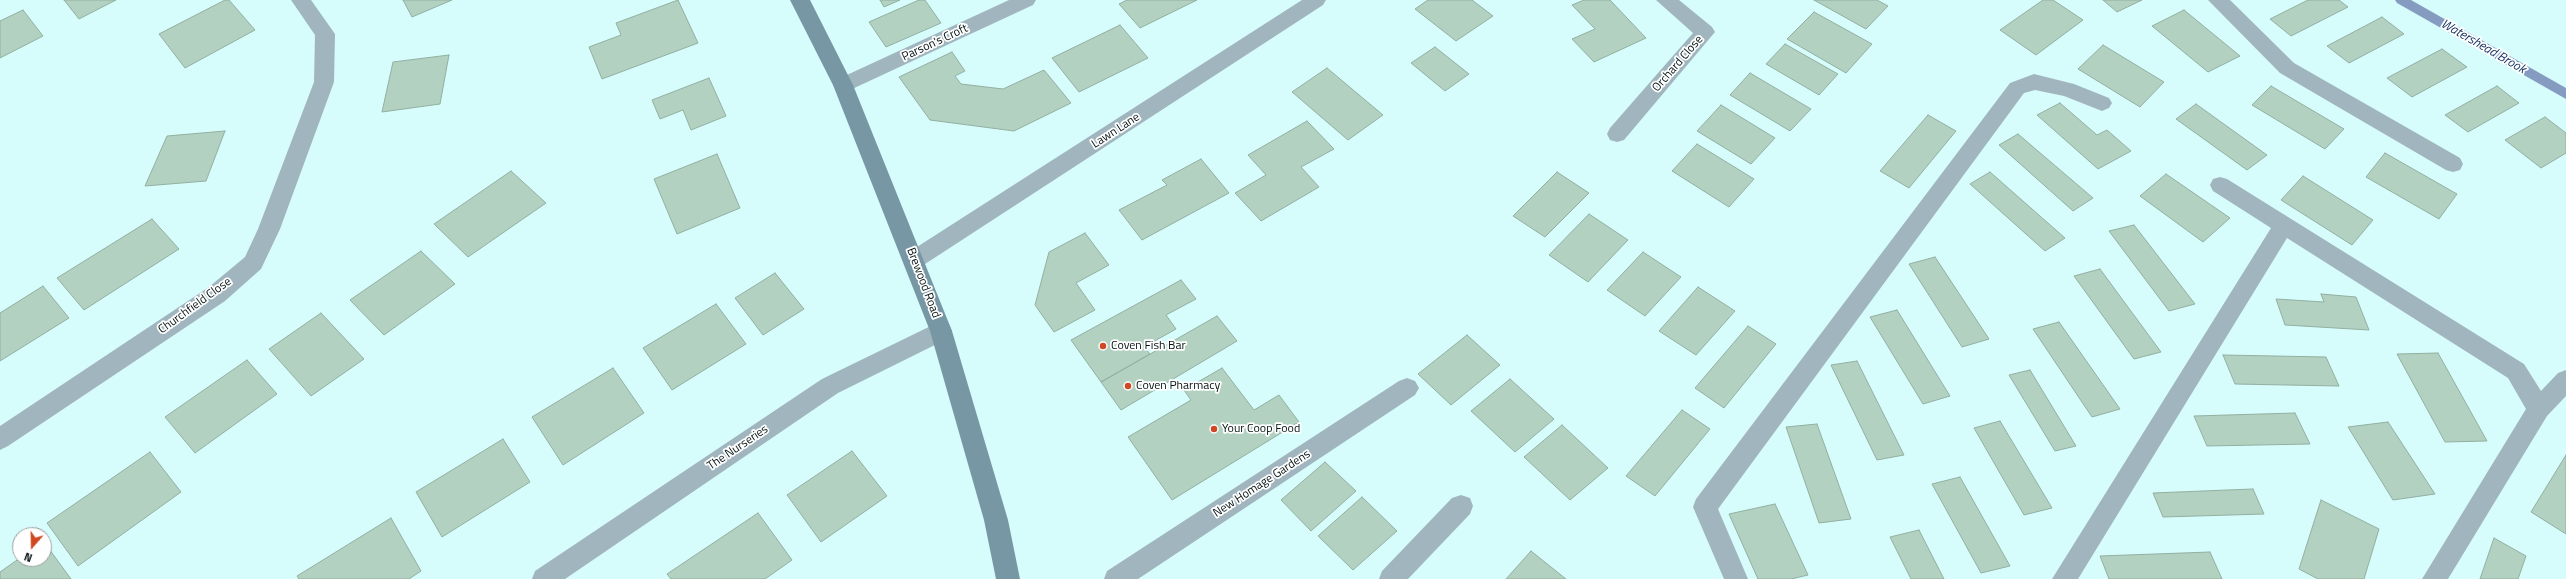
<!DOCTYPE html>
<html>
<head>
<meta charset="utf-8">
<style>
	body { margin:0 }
	#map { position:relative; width:2566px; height:579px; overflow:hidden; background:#d6fcfc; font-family:"Titillium Web",sans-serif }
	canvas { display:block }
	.north { position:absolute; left:12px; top:527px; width:40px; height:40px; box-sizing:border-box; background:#fff; border:1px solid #9ba0a0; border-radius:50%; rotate:200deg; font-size:11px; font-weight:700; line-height:16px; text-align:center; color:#051212 }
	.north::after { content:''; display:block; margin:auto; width:14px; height:18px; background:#d04723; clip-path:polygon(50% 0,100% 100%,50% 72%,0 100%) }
</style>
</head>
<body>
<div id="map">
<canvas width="2566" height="579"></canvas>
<div class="north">N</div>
</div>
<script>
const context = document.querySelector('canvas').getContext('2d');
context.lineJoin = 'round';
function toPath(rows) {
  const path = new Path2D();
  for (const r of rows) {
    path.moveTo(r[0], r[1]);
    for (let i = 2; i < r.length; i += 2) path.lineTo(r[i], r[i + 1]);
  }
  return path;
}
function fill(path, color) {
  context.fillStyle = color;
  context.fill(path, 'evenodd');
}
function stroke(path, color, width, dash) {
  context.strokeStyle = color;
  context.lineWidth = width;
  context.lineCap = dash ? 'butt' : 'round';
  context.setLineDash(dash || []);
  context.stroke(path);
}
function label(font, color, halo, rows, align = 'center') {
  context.font = font + ' "Titillium Web",sans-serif';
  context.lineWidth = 3.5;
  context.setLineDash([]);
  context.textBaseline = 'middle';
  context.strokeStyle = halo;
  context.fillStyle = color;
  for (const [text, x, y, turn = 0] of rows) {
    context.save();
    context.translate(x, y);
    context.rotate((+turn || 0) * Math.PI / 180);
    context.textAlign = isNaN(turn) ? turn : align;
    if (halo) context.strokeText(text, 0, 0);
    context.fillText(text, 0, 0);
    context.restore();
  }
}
fill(toPath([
	[2395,0,2411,0,2566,88,2566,99,2397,3,2395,0]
]), '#859bc0');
const building = toPath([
	[64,0,116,0,79,19,64,0],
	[225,0,229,0,255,30,185,68,159,34,225,0],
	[403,0,452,0,412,17,403,0],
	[678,0,698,43,602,79,589,47,621,35,616,23,678,0],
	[880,0,900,0,884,7,880,0],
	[919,0,925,0,941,23,886,47,869,22,919,0],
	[1127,0,1197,0,1140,28,1119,4,1127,0],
	[1428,0,1472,0,1493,16,1456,41,1415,9,1428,0],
	[1584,0,1610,0,1646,38,1594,62,1572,39,1595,29,1572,5,1584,0],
	[1814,0,1877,0,1888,6,1866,29,1814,0],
	[2043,0,2053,0,2083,20,2036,55,2000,30,2043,0],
	[2103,0,2142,0,2117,12,2103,0],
	[2308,0,2339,0,2348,7,2291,36,2270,19,2308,0],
	[23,10,43,36,0,58,0,21,23,10],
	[2184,10,2240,56,2208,72,2152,26,2184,10],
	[1814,12,1872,44,1846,73,1787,39,1814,12],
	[2382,17,2404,34,2349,63,2327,46,2382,17],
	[1120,25,1148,58,1079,92,1052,58,1120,25],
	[1785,44,1838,74,1819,95,1766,64,1785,44],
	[2103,45,2164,82,2140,107,2078,69,2103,45],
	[1435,47,1469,74,1445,91,1411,63,1435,47],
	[2442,49,2467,67,2412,97,2387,78,2442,49],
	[952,52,965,71,955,76,961,84,1003,89,1044,70,1071,103,1014,131,930,120,899,77,952,52],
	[449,55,440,104,382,112,393,62,449,55],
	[1327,68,1383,115,1348,140,1292,92,1327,68],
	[1750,73,1811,109,1790,131,1730,95,1750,73],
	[709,78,726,116,691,130,683,110,660,119,652,100,709,78],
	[2271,86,2344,129,2325,149,2252,105,2271,86],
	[2497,86,2519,103,2468,132,2445,115,2497,86],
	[2060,103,2097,135,2107,130,2131,151,2098,169,2037,115,2060,103],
	[2196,104,2267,155,2247,170,2176,119,2196,104],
	[1721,105,1775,138,1751,164,1697,131,1721,105],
	[1928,115,1956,131,1909,188,1880,171,1928,115],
	[2545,117,2566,133,2566,153,2541,168,2505,140,2545,117],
	[1307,121,1334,149,1301,167,1319,187,1261,221,1235,193,1266,175,1248,155,1307,121],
	[225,131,206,181,145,186,167,136,225,131],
	[2018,134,2093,198,2073,211,1999,145,2018,134],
	[1697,144,1754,179,1729,207,1672,171,1697,144],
	[2385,153,2457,194,2439,219,2366,177,2385,153],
	[717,154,740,208,677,234,654,179,717,154],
	[1201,159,1229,193,1142,240,1119,210,1167,185,1162,180,1201,159],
	[511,171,546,203,468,257,434,224,511,171],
	[1557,172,1589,193,1545,237,1513,216,1557,172],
	[1990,172,2065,238,2045,251,1970,184,1990,172],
	[2166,174,2230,218,2203,242,2140,196,2166,174],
	[2303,176,2373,220,2352,245,2281,200,2303,176],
	[1589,214,1628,240,1588,282,1549,255,1589,214],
	[152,219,179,249,84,310,57,278,152,219],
	[2134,225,2195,304,2169,311,2109,231,2134,225],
	[1085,233,1109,265,1076,283,1095,310,1054,332,1035,305,1049,252,1085,233],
	[421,251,455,284,384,335,350,300,421,251],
	[1643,252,1681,277,1645,316,1607,290,1643,252],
	[1935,257,1989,339,1962,347,1909,264,1935,257],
	[2100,269,2161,352,2134,359,2074,276,2100,269],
	[775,273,804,309,763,335,735,298,775,273],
	[1181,280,1196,299,1166,315,1176,329,1144,347,1150,354,1101,382,1071,340,1181,280],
	[43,286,69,318,0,361,0,313,43,286],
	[1698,287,1735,311,1696,355,1659,331,1698,287],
	[2321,294,2356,297,2369,330,2285,325,2276,299,2324,302,2321,294],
	[716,304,746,344,672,390,643,348,716,304],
	[1897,310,1950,396,1923,404,1870,317,1897,310],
	[321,313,364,359,311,396,269,349,321,313],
	[1217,316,1237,341,1121,410,1101,382,1217,316],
	[2059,322,2120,409,2092,417,2033,329,2059,322],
	[1748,326,1776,344,1724,408,1695,388,1748,326],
	[1467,335,1500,365,1451,405,1418,374,1467,335],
	[2438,353,2487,441,2445,442,2397,354,2438,353],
	[2223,355,2326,357,2339,386,2235,384,2223,355],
	[247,360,277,394,195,453,165,417,247,360],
	[1857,361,1904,455,1877,460,1831,365,1857,361],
	[613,368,644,413,563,465,532,417,613,368],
	[1222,368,1254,410,1279,395,1299,422,1172,500,1128,437,1191,400,1184,390,1222,368],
	[2030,370,2076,446,2055,451,2009,375,2030,370],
	[1510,379,1554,419,1515,452,1471,411,1510,379],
	[1682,410,1710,429,1655,496,1626,476,1682,410],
	[2295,413,2310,444,2207,446,2194,416,2295,413],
	[2000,421,2052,508,2024,515,1974,428,2000,421],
	[2388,422,2435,494,2393,500,2348,427,2388,422],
	[1817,424,1851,519,1819,523,1786,427,1817,424],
	[1562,425,1608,468,1570,500,1524,457,1562,425],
	[503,439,530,482,442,537,416,492,503,439],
	[852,451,887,496,821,542,787,495,852,451],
	[150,452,181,492,78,566,47,523,150,452],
	[2566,455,2566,534,2531,512,2566,455],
	[1325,462,1356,491,1311,531,1281,500,1325,462],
	[1960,477,2010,566,1981,573,1932,484,1960,477],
	[2253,489,2264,514,2163,517,2153,493,2253,489],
	[1362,497,1397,531,1353,570,1318,536,1362,497],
	[2321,500,2379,529,2364,579,2318,579,2299,569,2321,500],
	[1775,504,1808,575,1791,579,1758,579,1729,514,1775,504],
	[758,513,792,560,765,579,671,579,667,574,758,513],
	[391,518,421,571,409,579,299,579,297,576,391,518],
	[1919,530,1944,579,1911,579,1890,537,1919,530],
	[2494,538,2526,556,2518,579,2480,579,2494,538],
	[44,542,71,579,0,579,0,572,20,558,44,559,44,542],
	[1531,551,1566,579,1506,579,1531,551],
	[2210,552,2222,579,2109,579,2100,556,2210,552]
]);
fill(building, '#b2d1c1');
stroke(building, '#92b0a1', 1);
fill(toPath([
	[1461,495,1470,498,1473,506,1470,514,1408,579,1379,579,1382,571,1452,498,1461,495]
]), '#a1b5bf');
fill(toPath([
	[291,0,311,0,335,34,334,82,280,229,261,269,225,301,8,446,0,450,0,426,209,287,245,257,258,229,314,82,315,35,291,0],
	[1009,0,1036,0,1033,5,850,90,843,93,836,90,833,85,836,80,1009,0],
	[1302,0,1326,0,1323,5,922,266,914,269,906,266,903,260,906,254,1302,0],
	[1656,0,1679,0,1712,27,1715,32,1624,140,1617,142,1610,140,1607,134,1610,128,1693,33,1656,0],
	[2208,0,2230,0,2294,63,2460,158,2463,164,2460,170,2453,172,2446,170,2280,73,2208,0],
	[2034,74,2074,84,2109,98,2112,103,2109,108,2102,111,2064,96,2035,90,2024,93,1718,509,1748,579,1724,579,1693,507,1696,499,2010,83,2034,74],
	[2220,177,2227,179,2524,364,2541,391,2558,373,2566,370,2566,396,2547,416,2448,579,2422,579,2526,409,2508,378,2287,238,2078,579,2052,579,2271,228,2213,191,2210,185,2213,179,2220,177],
	[941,321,949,324,952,331,949,338,838,393,565,579,532,579,535,571,822,379,941,321],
	[1407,378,1415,381,1419,388,1415,395,1138,579,1104,579,1107,571,1399,381,1407,378]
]), '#a1b5bf');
fill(toPath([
	[790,0,810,0,853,85,952,331,1008,520,1020,579,996,579,984,520,930,331,833,85,790,0]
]), '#7897a5');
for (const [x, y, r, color] of [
	[1103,346,4,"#d04723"],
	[1128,386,4,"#d04723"],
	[1214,429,4,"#d04723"]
]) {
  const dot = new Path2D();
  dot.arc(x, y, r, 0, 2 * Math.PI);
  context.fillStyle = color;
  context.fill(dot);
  stroke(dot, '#fff', 1.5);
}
label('12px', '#051212', '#fff', [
	["Parson's Croft",935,43,-25],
	["Orchard Close",1678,64,-49],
	["Lawn Lane",1116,131,-33],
	["Brewood Road",923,283,69],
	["Churchfield Close",195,306,-36],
	["The Nurseries",738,448,-34],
	["New Homage Gardens",1262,484,-33]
]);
label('12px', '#051212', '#fff', [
	["Coven Fish Bar",1111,346],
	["Coven Pharmacy",1136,386],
	["Your Coop Food",1222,429]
], 'left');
label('italic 13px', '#193665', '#fff', [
	["Watershead Brook",2483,47,30]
]);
</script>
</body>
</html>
